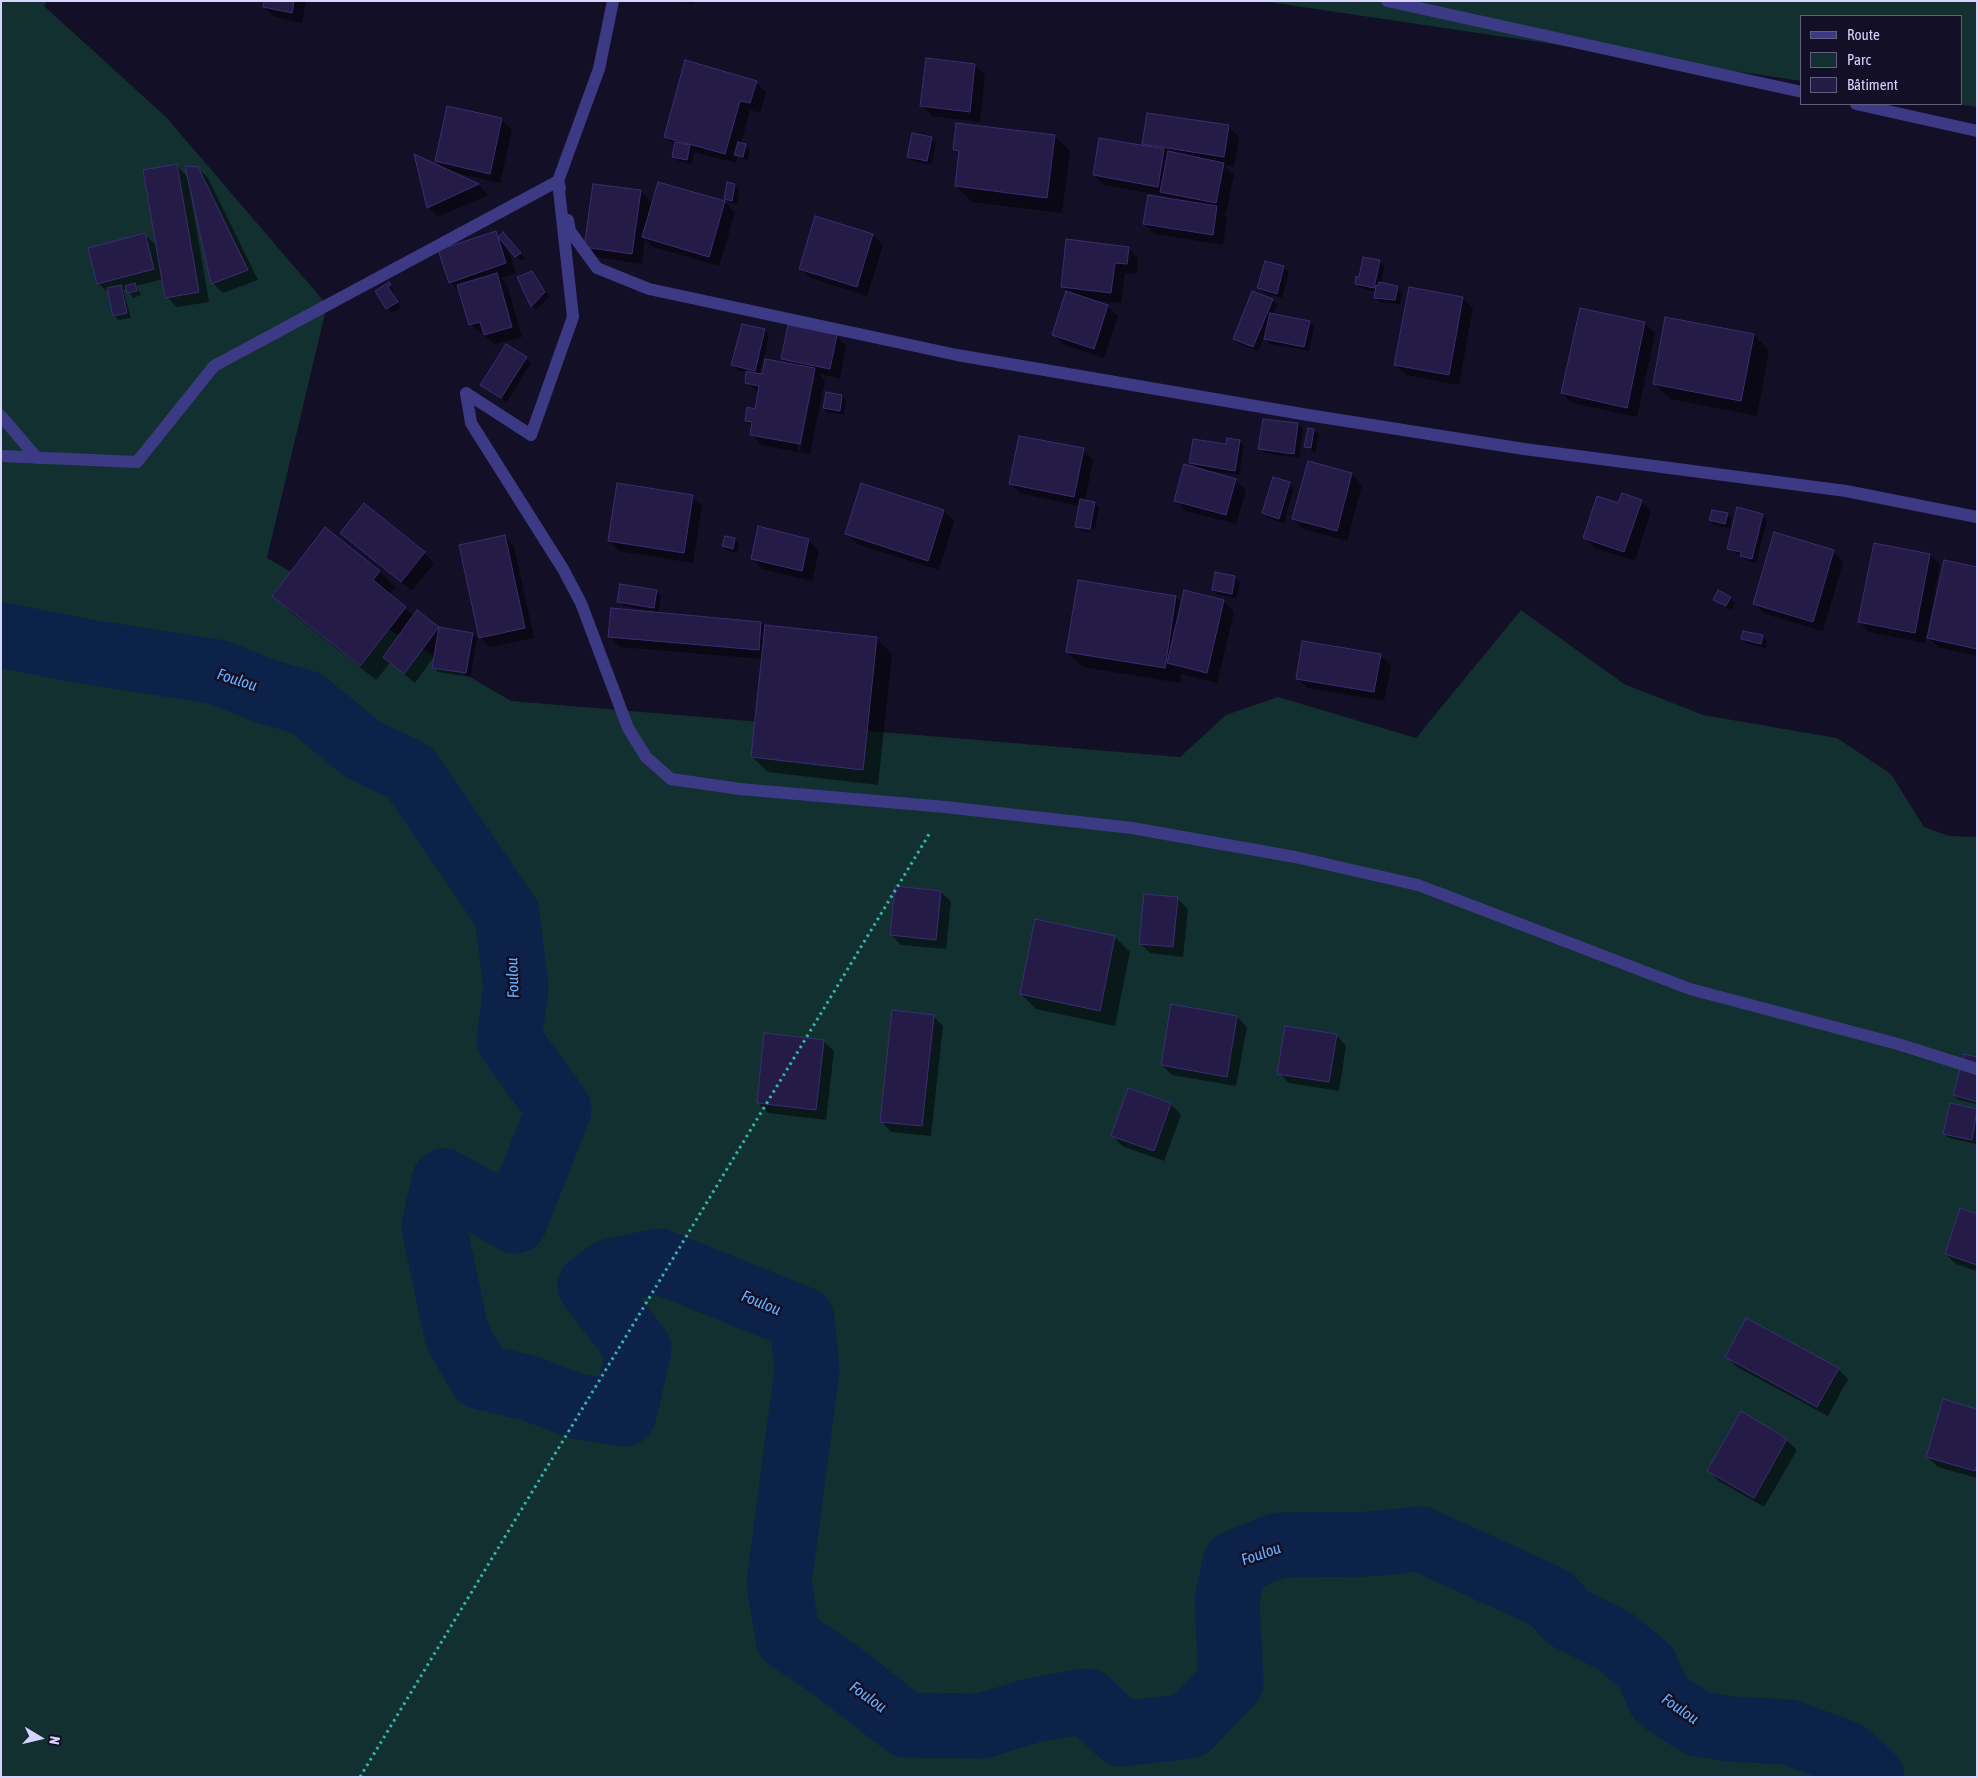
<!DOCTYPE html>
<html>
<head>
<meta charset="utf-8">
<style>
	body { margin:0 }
	#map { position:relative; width:1978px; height:1778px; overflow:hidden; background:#130f26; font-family:"Asap Condensed",sans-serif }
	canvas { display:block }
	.frame { position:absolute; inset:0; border:2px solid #d9d4ff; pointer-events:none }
	.legend { position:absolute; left:1800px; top:15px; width:162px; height:90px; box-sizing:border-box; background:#130f26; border:1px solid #625e7d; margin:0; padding:6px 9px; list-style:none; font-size:15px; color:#d9d4ff }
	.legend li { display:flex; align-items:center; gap:10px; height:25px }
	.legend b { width:25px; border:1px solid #625e7d }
	.north { position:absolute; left:15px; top:1713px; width:50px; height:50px; -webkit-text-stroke:4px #130f26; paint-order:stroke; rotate:99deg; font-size:14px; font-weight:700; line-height:20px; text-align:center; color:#d9d4ff }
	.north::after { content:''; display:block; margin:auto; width:18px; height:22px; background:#d9d4ff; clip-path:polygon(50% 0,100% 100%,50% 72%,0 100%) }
</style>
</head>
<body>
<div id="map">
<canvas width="1978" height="1778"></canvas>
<div class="frame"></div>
<ul class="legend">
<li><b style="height:6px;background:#3d3a85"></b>Route</li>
<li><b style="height:14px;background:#12302f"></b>Parc</li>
<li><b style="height:14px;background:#241b47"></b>Bâtiment</li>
</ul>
<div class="north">N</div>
</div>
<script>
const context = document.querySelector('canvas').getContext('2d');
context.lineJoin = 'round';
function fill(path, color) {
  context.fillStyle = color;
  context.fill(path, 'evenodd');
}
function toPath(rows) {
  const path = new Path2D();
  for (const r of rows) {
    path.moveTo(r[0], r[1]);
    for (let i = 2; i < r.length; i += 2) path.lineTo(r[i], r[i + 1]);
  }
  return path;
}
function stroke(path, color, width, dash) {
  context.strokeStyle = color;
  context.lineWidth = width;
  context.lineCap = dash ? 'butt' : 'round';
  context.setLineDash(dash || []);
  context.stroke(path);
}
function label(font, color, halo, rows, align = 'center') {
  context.font = font + ' "Asap Condensed",sans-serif';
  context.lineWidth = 5;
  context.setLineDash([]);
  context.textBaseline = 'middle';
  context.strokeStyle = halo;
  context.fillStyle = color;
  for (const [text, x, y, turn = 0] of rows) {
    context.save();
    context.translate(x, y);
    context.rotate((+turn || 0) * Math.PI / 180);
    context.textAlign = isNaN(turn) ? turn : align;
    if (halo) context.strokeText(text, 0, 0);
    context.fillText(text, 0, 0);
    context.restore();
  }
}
fill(toPath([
	[1,1,47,1,44,6,166,117,327,305,267,558,511,701,1180,757,1226,715,1278,697,1416,738,1521,610,1624,684,1703,715,1837,738,1891,774,1924,827,1949,836,1977,837,1977,1777,1,1777],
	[1262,1,1977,1,1977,107,1957,104,1962,104,1962,16,1802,16,1802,81]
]), '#12302f');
fill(toPath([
	[266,1,306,1,302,23,275,17,264,7],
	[677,1,693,1,693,4],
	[927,59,975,65,985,75,980,122,932,116,922,105],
	[756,82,766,92,760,113,750,110,741,144,750,150,748,161,737,157,736,163,694,152,692,164,678,161,673,156,675,146,665,136],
	[501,120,512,130,500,183,456,173,479,185,488,195,438,217,428,207,444,169,436,161],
	[1228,127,1239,137,1234,167,1224,165,1234,175,1226,213,1222,212,1227,217,1223,245,1155,234,1145,224,1169,200,1166,196,1104,185,1094,175,1147,148,1143,144],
	[1055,136,1070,151,1062,213,972,202,956,186,960,156,954,150],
	[931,138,936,143,931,165,913,161,908,156],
	[176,165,188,177,198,168,208,178,258,280,223,293,213,283,192,192,190,192,209,302,177,307,167,297,163,279,136,286,141,295,133,298,127,289,123,289,131,318,119,320,114,316,109,293,98,283,144,234,158,247],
	[735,185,739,190,737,205,730,203,725,198],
	[641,192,653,204,725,202,735,213,719,266,653,247,645,239,642,264,596,257,586,247],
	[495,232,500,237,508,239,525,258,521,261,507,246,516,273,501,278,507,285,522,337,495,344,470,324,461,293,450,282],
	[873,235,883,245,867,296,811,278,800,268],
	[1128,248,1138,258,1137,274,1125,273,1121,303,1090,300,1107,306,1118,316,1104,358,1064,345,1054,335,1068,292,1062,286],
	[1380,261,1384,266,1381,284,1397,287,1402,292,1400,304,1380,302,1375,298,1376,292,1361,288,1356,284],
	[1265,262,1284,267,1289,272,1282,298,1263,292,1259,288],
	[532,272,549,297,536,310,532,306],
	[388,284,394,290,392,292,401,307,392,313,377,291],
	[1462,298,1473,308,1459,385,1406,375,1396,365],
	[1272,300,1277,305,1273,315,1309,322,1314,327,1309,351,1270,344,1264,337,1258,351,1239,344,1234,339],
	[1644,323,1655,333,1637,417,1572,403,1562,393],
	[765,330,769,335,759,375,788,365,782,359,836,336,846,346,840,378,819,374,825,380,810,454,761,445,751,434,752,427,746,421,756,411,759,393,746,382,747,372,738,370,733,365],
	[812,376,815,376,800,451,797,450],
	[1754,335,1769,350,1757,416,1670,399,1654,383],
	[507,345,531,363,507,402,482,385],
	[842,396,846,401,844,415,829,413,824,408],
	[1298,425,1303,429,1299,458,1265,453,1260,448],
	[1309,429,1314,430,1319,435,1315,453,1305,446],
	[1239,441,1244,446,1239,475,1198,469,1191,462],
	[1083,450,1093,460,1085,501,1094,503,1099,507,1095,529,1080,526,1080,529,1094,532,1094,533,1082,531,1077,526,1080,506,1020,493,1010,483],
	[1308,462,1352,474,1362,485,1347,541,1303,529,1293,519],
	[1274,479,1290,484,1294,488,1284,523,1268,518,1264,513],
	[1235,480,1246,490,1236,524,1186,511,1176,500],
	[862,485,944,511,954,521,939,570,857,544,847,534],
	[692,496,702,506,693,563,619,551,609,541],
	[1641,501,1651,511,1635,561,1595,548,1585,538,1619,505],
	[1727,514,1732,519,1730,528,1715,525,1710,520],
	[1762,515,1767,520,1756,563,1746,560,1728,548],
	[326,529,380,572,395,587,389,595,414,616,417,612,439,628,472,634,477,638,470,677,438,672,433,667,435,655,415,683,390,663,376,680,289,611,274,596],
	[341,533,424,553,434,563,412,591],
	[504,536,514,547,534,638,490,647,480,637],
	[734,539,739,544,737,553,728,551,724,546],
	[808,540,819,551,812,581,762,569,752,558],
	[1833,551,1843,562,1823,631,1765,614,1754,604],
	[1930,555,1940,565,1927,634,1929,634,1977,569,1977,656,1938,647,1926,635,1925,643,1869,632,1859,621],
	[1235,577,1240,582,1237,598,1218,595,1213,590],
	[656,591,661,596,658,614,761,623,766,628,877,639,892,654,878,785,768,772,752,757,763,659,620,647,610,636,658,612,624,606,619,601],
	[1176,597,1182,604,1224,601,1234,612,1217,683,1181,674,1180,683,1083,667,1067,652],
	[1730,598,1735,603,1731,610,1715,599],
	[1762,637,1767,641,1766,648,1747,644,1743,639],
	[1380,655,1391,666,1384,701,1307,688,1297,678],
	[941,892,951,902,946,949,901,945,891,934],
	[1178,899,1188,909,1183,957,1150,953,1140,943],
	[1115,937,1130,952,1115,1026,1036,1009,1021,994],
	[933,1016,943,1026,931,1136,891,1132,881,1121],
	[1237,1017,1247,1027,1236,1086,1172,1075,1162,1065],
	[1336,1035,1346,1046,1339,1091,1289,1083,1279,1073],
	[823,1041,834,1051,826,1120,768,1113,758,1103],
	[1977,1059,1977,1104,1959,1100,1954,1095],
	[1128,1089,1171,1104,1181,1115,1164,1161,1122,1146,1112,1135],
	[1977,1110,1976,1144,1949,1138,1944,1134],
	[1977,1215,1977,1271,1956,1264,1946,1254],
	[1727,1357,1838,1369,1848,1379,1828,1416,1737,1367],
	[1977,1410,1977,1478,1938,1467,1927,1457],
	[1786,1440,1797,1450,1764,1507,1719,1481,1708,1470]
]), '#0007');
stroke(toPath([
	[1,635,83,651,217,672,265,691,306,703,362,749,410,772,507,914,516,987,509,1040,559,1109,515,1221,444,1181,434,1227,457,1336,481,1377,529,1388,576,1406,624,1414,639,1349,590,1286,611,1271,659,1261,802,1319,807,1370,779,1583,788,1638,834,1669,906,1725,982,1726,1034,1710,1087,1701,1122,1734,1189,1726,1231,1682,1227,1601,1235,1563,1278,1545,1368,1544,1421,1539,1552,1599,1567,1617,1613,1640,1646,1667,1660,1699,1698,1724,1730,1729,1788,1732,1846,1753,1872,1777]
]), '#0c2248', 65);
const building = toPath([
	[264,1,294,1,292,13,263,7,264,1],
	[926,58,975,64,970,112,920,106,926,58],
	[685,60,757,81,750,103,740,101,725,154,664,137,685,60],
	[447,106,502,118,490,174,435,161,447,106],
	[1147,113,1229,125,1224,157,1142,144,1147,113],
	[956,123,1055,135,1047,198,955,186,959,151,953,150,956,123],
	[912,133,932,137,927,161,907,157,912,133],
	[1099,138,1164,149,1158,187,1093,175,1099,138],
	[675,142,690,145,687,160,672,157,675,142],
	[738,142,746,144,743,157,734,155,738,142],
	[1168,151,1224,163,1216,203,1160,192,1168,151],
	[414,154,479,184,427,208,414,154],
	[177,164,199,292,165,298,143,170,177,164],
	[185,166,198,167,248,270,211,284,185,166],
	[658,182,725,201,709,257,642,237,658,182],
	[727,182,735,184,732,201,724,199,727,182],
	[593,184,641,190,632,254,584,247,593,184],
	[1148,195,1217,206,1213,235,1143,224,1148,195],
	[815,216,873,234,857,287,799,269,815,216],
	[496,231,506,263,449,283,438,250,496,231],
	[503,232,521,253,515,257,498,237,503,232],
	[145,233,154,269,97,284,88,248,145,233],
	[1066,239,1129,247,1127,264,1115,263,1111,293,1061,287,1066,239],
	[1363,257,1380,260,1374,288,1355,284,1356,276,1359,277,1363,257],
	[1265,261,1284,266,1277,294,1257,288,1265,261],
	[532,271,545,292,531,307,517,277,532,271],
	[497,273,512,327,484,335,480,322,469,325,457,285,497,273],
	[389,282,391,285,388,287,398,302,386,309,375,291,389,282],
	[1379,282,1398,286,1395,300,1374,298,1376,285,1378,286,1379,282],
	[135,283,137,291,127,293,125,286,135,283],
	[121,285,127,313,113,316,107,288,121,285],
	[1409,287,1463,297,1449,375,1394,365,1409,287],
	[1066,291,1108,305,1094,349,1052,335,1066,291],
	[1252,291,1273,299,1253,347,1233,339,1252,291],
	[1580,308,1645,322,1627,408,1561,393,1580,308],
	[1270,313,1310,321,1304,347,1264,339,1270,313],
	[1665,317,1754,334,1741,401,1653,384,1665,317],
	[742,324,765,329,755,371,731,365,742,324],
	[788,325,837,335,830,369,781,359,788,325],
	[506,344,527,357,501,398,480,385,506,344],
	[765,359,815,368,800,444,750,435,752,422,745,421,747,407,755,409,759,386,745,383,746,371,762,374,765,359],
	[826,392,842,395,840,411,823,408,826,392],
	[1263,419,1298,423,1294,454,1258,449,1263,419],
	[1308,428,1314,429,1311,448,1304,447,1308,428],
	[1019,436,1084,448,1074,497,1009,484,1019,436],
	[1227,438,1240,440,1235,471,1189,463,1193,439,1226,444,1227,438],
	[1308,461,1352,473,1337,531,1292,519,1308,461],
	[1184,464,1236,479,1226,515,1174,501,1184,464],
	[1273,477,1290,482,1279,519,1262,513,1273,477],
	[617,483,693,495,684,553,608,541,617,483],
	[861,483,944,510,928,561,845,534,861,483],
	[1622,493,1642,500,1624,552,1583,538,1597,496,1618,503,1622,493],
	[1080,499,1095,502,1090,529,1075,527,1080,499],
	[364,503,425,552,401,582,340,533,364,503],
	[1737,507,1763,514,1752,559,1740,556,1741,552,1727,549,1737,507],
	[1712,510,1728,513,1725,524,1709,520,1712,510],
	[758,526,809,539,802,571,751,559,758,526],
	[325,527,380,571,373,580,406,607,360,666,272,596,325,527],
	[1774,532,1834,550,1813,622,1753,604,1774,532],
	[505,535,525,628,479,638,459,545,505,535],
	[725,536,735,538,733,549,722,546,725,536],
	[1874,543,1930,554,1915,633,1858,622,1874,543],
	[1944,560,1977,567,1977,649,1927,638,1944,560],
	[1215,572,1235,576,1232,594,1212,590,1215,572],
	[1078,580,1176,596,1165,668,1066,652,1078,580],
	[620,584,657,590,654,608,617,602,620,584],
	[1184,590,1224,600,1207,673,1167,663,1184,590],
	[1718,590,1731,597,1726,606,1713,600,1718,590],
	[611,608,761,622,759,650,608,637,611,608],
	[417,610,439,627,404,674,383,657,417,610],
	[765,625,877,637,863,770,751,757,765,625],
	[439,627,473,633,466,673,432,668,439,627],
	[1743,631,1763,635,1761,644,1741,639,1743,631],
	[1302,641,1381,654,1374,692,1296,679,1302,641],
	[895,886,941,891,936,940,890,935,895,886],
	[1144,894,1178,897,1173,947,1139,944,1144,894],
	[1035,919,1115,936,1100,1011,1020,994,1035,919],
	[1171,1004,1237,1016,1227,1077,1161,1065,1171,1004],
	[892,1010,934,1015,922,1126,880,1122,892,1010],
	[1285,1026,1337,1034,1329,1082,1277,1074,1285,1026],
	[764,1033,824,1040,816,1110,757,1103,764,1033],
	[1964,1054,1977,1057,1977,1102,1953,1095,1964,1054],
	[1128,1088,1171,1103,1154,1151,1111,1136,1128,1088],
	[1950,1103,1977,1109,1972,1140,1943,1134,1950,1103],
	[1960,1208,1977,1214,1977,1265,1945,1254,1960,1208],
	[1746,1318,1839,1368,1817,1407,1725,1357,1746,1318],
	[1943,1399,1977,1409,1977,1464,1975,1471,1926,1457,1943,1399],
	[1741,1411,1787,1439,1754,1498,1707,1471,1741,1411]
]);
fill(building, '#241b47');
stroke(building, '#3b2d73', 1);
stroke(toPath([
	[360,1777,931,831]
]), '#2fb8b0', 3, [2.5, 4]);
stroke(toPath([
	[613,1,599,69,558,181,573,317,531,435,466,393,471,423,563,569,581,603,628,728,646,757,671,779,740,789,945,807,1132,828,1295,857,1418,885,1690,989,1898,1044,1977,1069],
	[1387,1,1802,92],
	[1856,104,1977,131],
	[568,220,570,231,597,268,649,289,957,355,1308,415,1524,449,1846,491,1977,517],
	[1,416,37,458],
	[1,456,137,462,214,366,558,181,560,188]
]), '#3d3a85', 12);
label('italic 16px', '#62b6ff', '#130f26', [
	["Foulou",237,680,18],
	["Foulou",513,978,-92],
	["Foulou",761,1303,22],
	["Foulou",1261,1554,-19],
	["Foulou",868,1697,36],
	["Foulou",1680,1709,35]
]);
</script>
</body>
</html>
